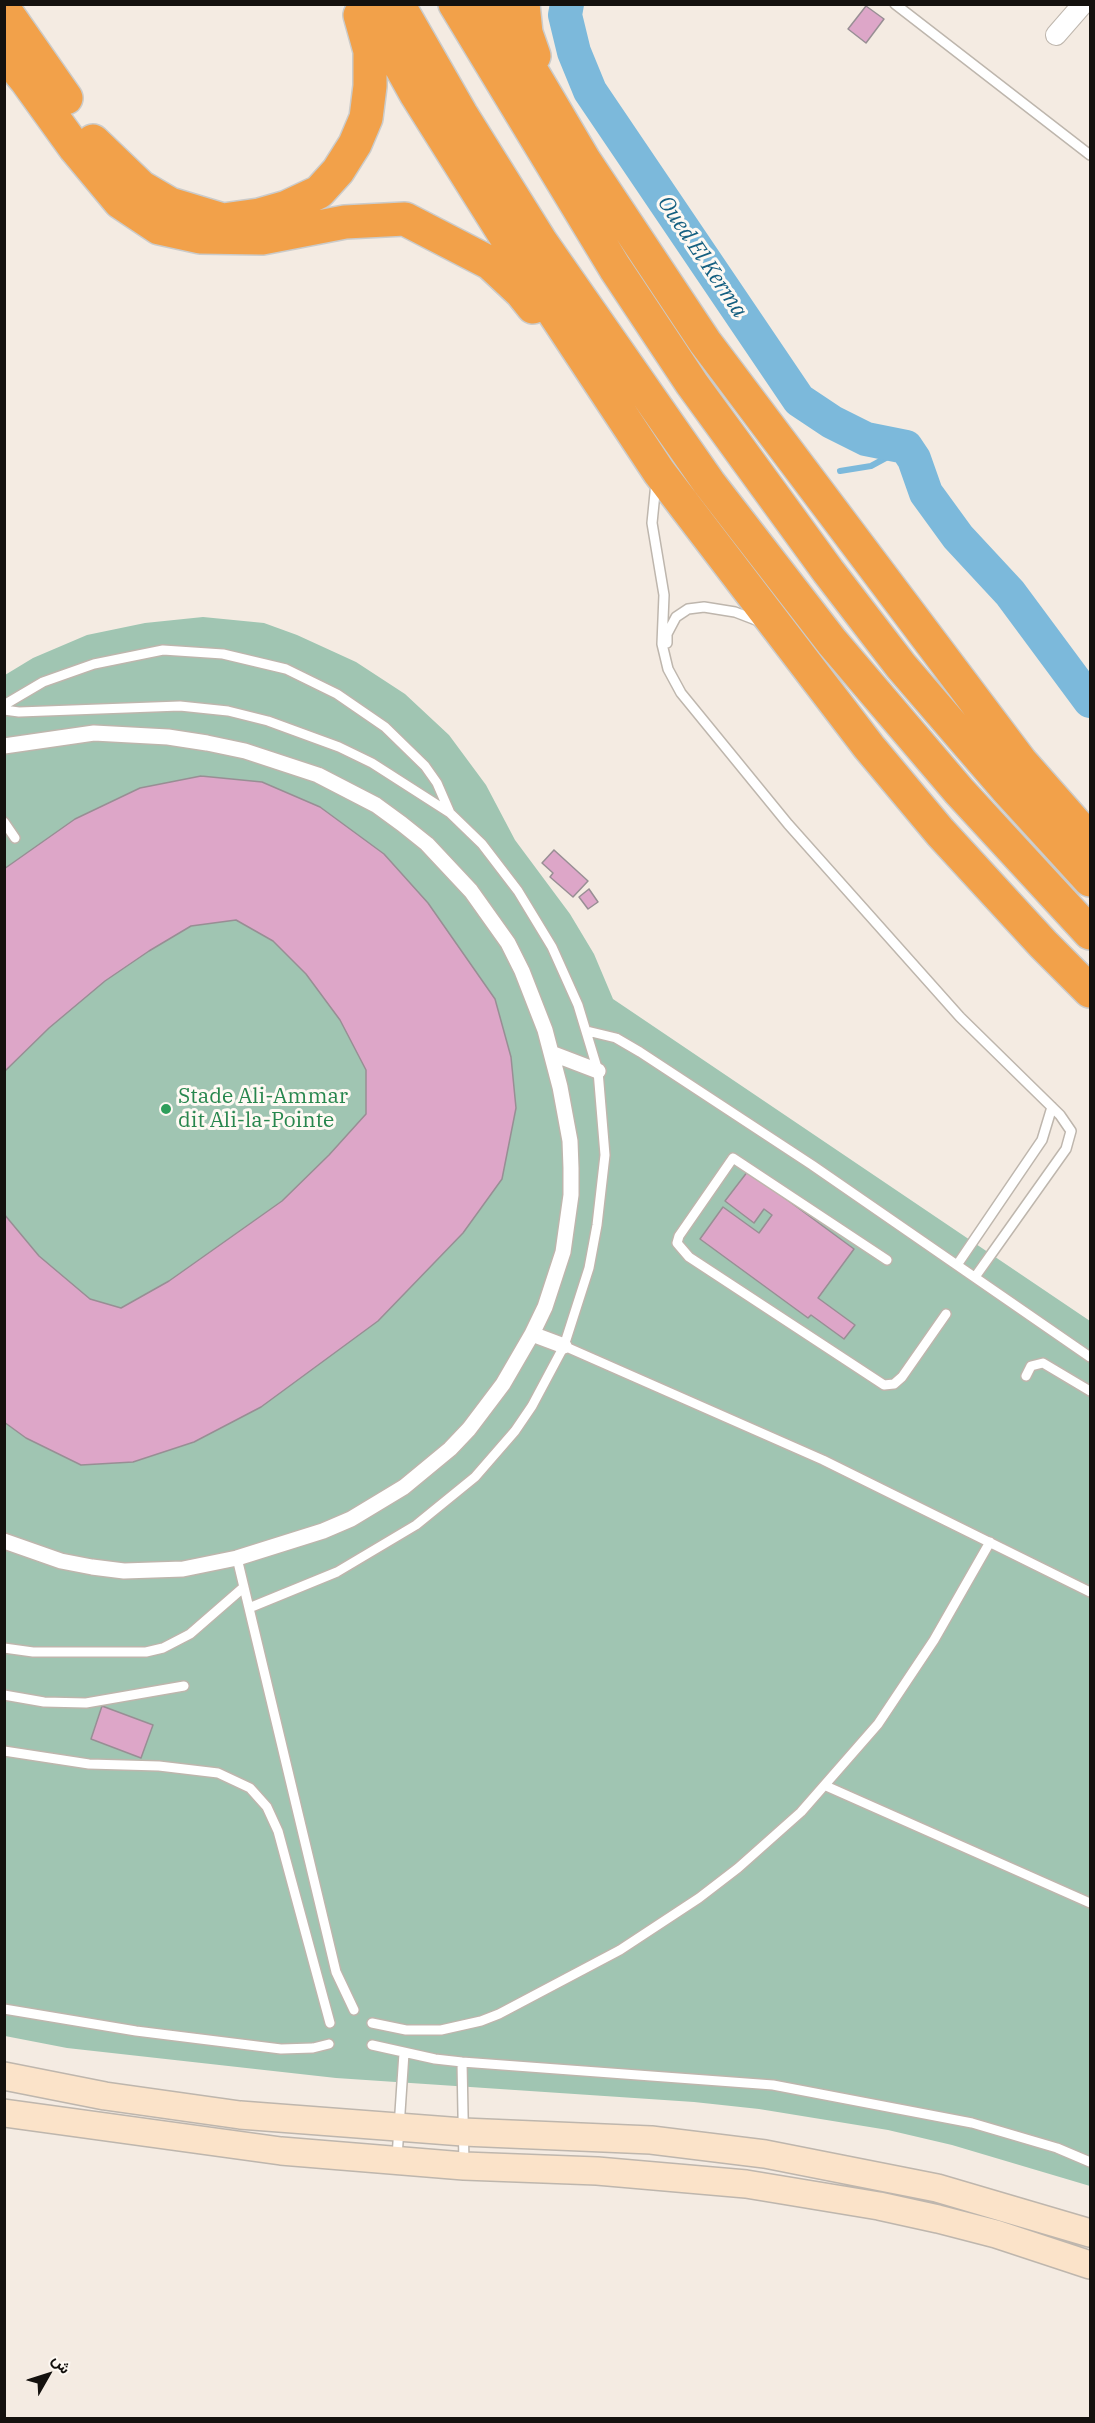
<!DOCTYPE html>
<html>
<head>
<meta charset="utf-8">
<style>
	body { margin:0 }
	#map { position:relative; width:1095px; height:2423px; overflow:hidden; background:#f4ebe2; font-family:"IBM Plex Serif",Vazirmatn,serif }
	canvas { display:block }
	.frame { position:absolute; inset:0; border:6px solid #14110e; pointer-events:none }
	.north { position:absolute; left:18px; top:2345px; width:60px; height:60px; -webkit-text-stroke:4px #fef9f3; paint-order:stroke; rotate:51deg; font-size:16px; font-weight:700; line-height:24px; text-align:center; color:#14110e }
	.north::after { content:''; display:block; margin:auto; width:21px; height:27px; background:#14110e; clip-path:polygon(50% 0,100% 100%,50% 72%,0 100%) }
</style>
</head>
<body>
<div id="map">
<canvas width="1095" height="2423"></canvas>
<div class="frame"></div>
<div class="north">ش</div>
</div>
<script>
const context = document.querySelector('canvas').getContext('2d');
context.lineJoin = 'round';
function fill(path, color) {
  context.fillStyle = color;
  context.fill(path, 'evenodd');
}
function toPath(rows) {
  const path = new Path2D();
  for (const r of rows) {
    path.moveTo(r[0], r[1]);
    for (let i = 2; i < r.length; i += 2) path.lineTo(r[i], r[i + 1]);
  }
  return path;
}
function stroke(path, color, width, dash) {
  context.strokeStyle = color;
  context.lineWidth = width;
  context.lineCap = dash ? 'butt' : 'round';
  context.setLineDash(dash || []);
  context.stroke(path);
}
function label(font, color, halo, rows, align = 'center') {
  context.font = font + ' "IBM Plex Serif",serif';
  context.lineWidth = 6;
  context.setLineDash([]);
  context.textBaseline = 'middle';
  context.strokeStyle = halo;
  context.fillStyle = color;
  for (const [text, x, y, turn = 0] of rows) {
    context.save();
    context.translate(x, y);
    context.rotate((+turn || 0) * Math.PI / 180);
    context.textAlign = isNaN(turn) ? turn : align;
    if (halo) context.strokeText(text, 0, 0);
    context.fillText(text, 0, 0);
    context.restore();
  }
}
fill(toPath([
	[203,617,264,623,297,635,356,662,405,694,449,735,486,785,515,840,570,914,594,954,613,999,1090,1321,1090,2186,952,2145,888,2130,759,2109,694,2102,336,2078,67,2048,5,2036,5,675,33,658,87,635,145,623]
]), '#a0c5b2');
stroke(toPath([
	[840,471,871,466,906,447]
]), '#7cb9db', 6);
stroke(toPath([
	[567,4,565,15,574,52,590,91,799,400,832,422,866,439,906,447,914,459,926,493,958,537,1010,593,1090,701]
]), '#7cb9db', 34);
const building = toPath([
	[866,6,884,19,866,43,848,29,866,6],
	[201,776,262,782,320,807,384,854,428,903,495,999,511,1057,516,1108,502,1179,463,1233,378,1321,261,1407,194,1442,133,1462,81,1465,26,1438,4,1422,4,1214,39,1256,90,1299,121,1308,169,1281,282,1201,329,1155,366,1114,366,1070,340,1020,306,974,273,941,236,920,191,926,149,951,105,981,49,1028,4,1072,4,869,75,819,140,788,201,776],
	[554,850,588,881,573,897,550,877,553,873,542,863,554,850],
	[589,889,598,902,588,909,579,897,589,889],
	[748,1171,854,1249,818,1298,855,1325,844,1339,811,1315,808,1318,700,1239,723,1207,759,1233,772,1215,764,1209,754,1223,725,1201,748,1171],
	[102,1706,153,1725,141,1758,91,1739,102,1706]
]);
fill(building, '#dda6c8');
stroke(building, '#988e94', 1.5);
const service = toPath([
	[895,4,1090,155],
	[656,483,652,523,664,595,662,644,668,669,681,693,788,824,960,1017,1060,1115,1071,1131,1066,1149,975,1277],
	[667,643,667,634,676,617,688,609,704,607,735,612,761,622],
	[4,705,43,682,94,664,163,650,223,654,286,669,337,694,385,727,425,766,437,783,450,813],
	[4,710,19,712,180,706,228,711,268,721,339,747,372,763,450,813,482,844,518,891,552,947,578,1005,598,1071,605,1155,597,1225,589,1268,564,1346,532,1406,515,1431,475,1477,416,1525,337,1572,249,1608],
	[4,822,15,838],
	[587,1031,616,1038,640,1052,812,1165,1090,1357],
	[887,1260,733,1158,679,1236,677,1243,689,1257,884,1385,894,1384,902,1377,946,1314],
	[957,1265,1042,1140,1052,1107],
	[564,1346,823,1460,1090,1592],
	[1026,1376,1031,1366,1043,1363,1090,1391],
	[237,1558,336,1972,354,2010],
	[4,1648,33,1652,146,1652,163,1648,190,1634,244,1587],
	[4,1695,44,1702,86,1703,184,1686],
	[4,1751,89,1764,159,1766,218,1773,250,1788,267,1807,278,1831,330,2023],
	[826,1786,1090,1903],
	[4,2009,136,2031,281,2049,313,2048,329,2044],
	[372,2023,406,2030,441,2030,481,2021,499,2014,620,1950,699,1898,738,1868,801,1812,878,1724,934,1640,990,1542],
	[372,2045,435,2059,462,2062,773,2085,972,2123,1057,2148,1090,2162],
	[462,2062,464,2164],
	[397,2157,404,2053]
]);
const pedestrian = toPath([
	[4,746,94,733,168,737,207,743,245,751,318,775,376,805,402,824,427,844,471,891,508,943,522,971,545,1030,560,1087,570,1141,571,1168,571,1195,563,1252,545,1307,532,1334,503,1384,469,1429,450,1449,404,1487,351,1519,323,1531,237,1558,183,1569,124,1571,92,1567,61,1561,4,1541],
	[551,1053,598,1071],
	[532,1334,564,1346]
]);
const minor = toPath([
	[1056,35,1083,4]
]);
const secondary = toPath([
	[4,2076,105,2096,240,2115,463,2132,651,2140,765,2154,937,2188,1090,2233],
	[4,2113,281,2151,464,2166,597,2171,746,2184,879,2206,938,2219,996,2234,1090,2265]
]);
const motorway = toPath([
	[366,4,416,94,550,307,659,472,869,747,940,832,1043,944,1090,991],
	[398,4,461,114,541,242,709,483,832,642,959,791,1090,933],
	[455,4,615,268,692,384,828,571,901,666,1006,788,1090,880],
	[492,4,584,160,705,342,1021,762,1090,840],
	[523,4,526,33,534,56],
	[4,9,66,98],
	[4,54,26,80,75,148,120,202,159,228,200,237,262,238,345,222,405,219,490,263,521,292,533,307],
	[93,141,141,187,170,204,223,220,259,215,287,207,319,192,338,171,355,144,366,118,370,86,370,51,360,15]
]);
stroke(service, '#beb6ad', 12);
stroke(pedestrian, '#beb6ad', 18);
stroke(minor, '#beb6ad', 22);
stroke(secondary, '#beb6ad', 30);
stroke(motorway, '#cbcbca', 36);
stroke(service, '#fff', 9);
stroke(pedestrian, '#fff', 15);
stroke(minor, '#fff', 20);
stroke(secondary, '#fbe3c9', 27);
stroke(motorway, '#f2a14a', 33);
for (const [x, y, r, color] of [
	[166,1109,6,"#2e9e5b"]
]) {
  const dot = new Path2D();
  dot.arc(x, y, r, 0, 2 * Math.PI);
  context.fillStyle = color;
  context.fill(dot);
  stroke(dot, '#fef9f3', 2);
}
label('21px', '#27864d', '#fef9f3', [
	["Stade Ali-Ammar",178,1097],
	["dit Ali-la-Pointe",178,1121]
], 'left');
label('italic 22px', '#145f80', '#fef9f3', [
	["Oued El Kerma",702,257,56]
]);
</script>
</body>
</html>
